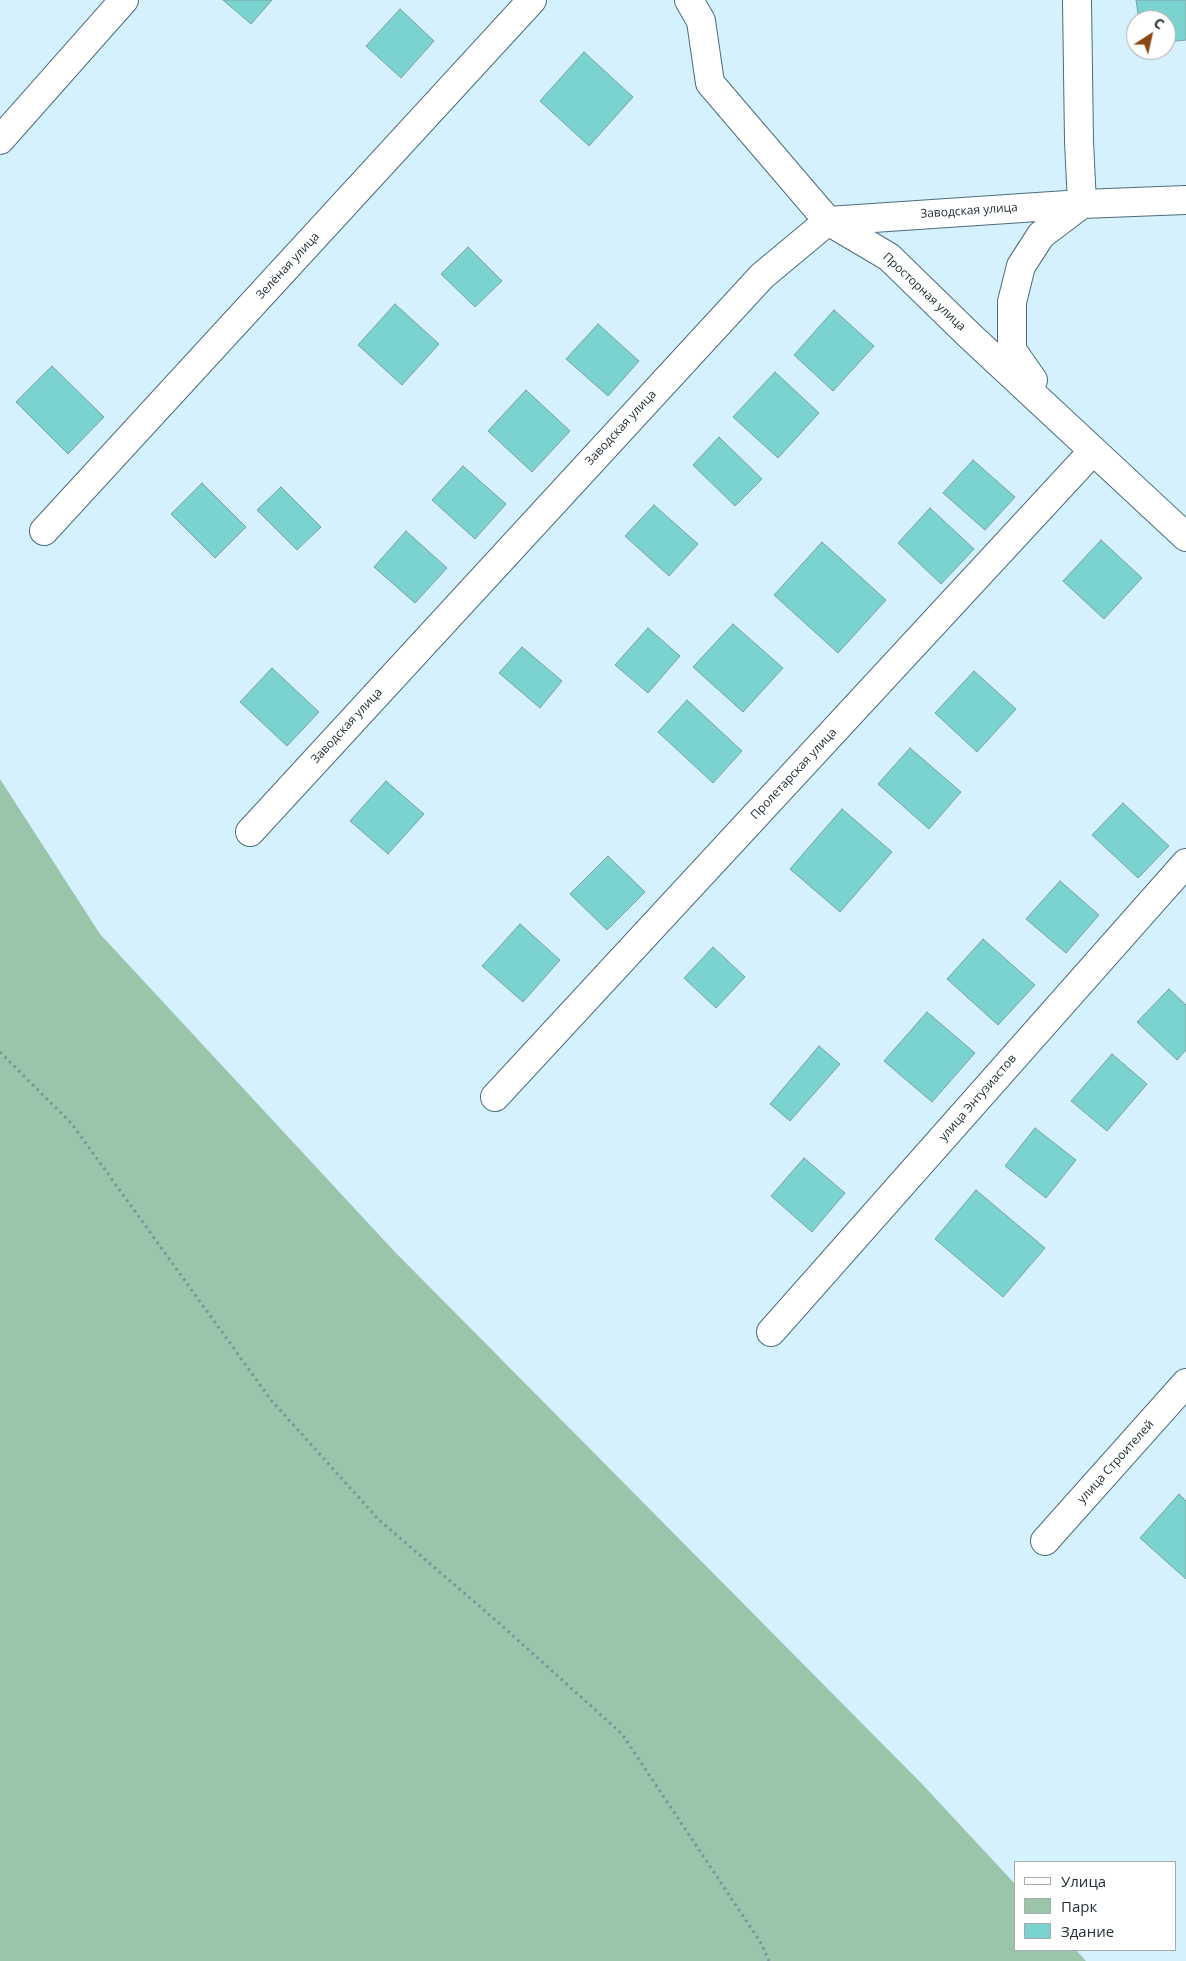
<!DOCTYPE html>
<html>
<head>
<meta charset="utf-8">
<style>
	body { margin:0 }
	#map { position:relative; width:1186px; height:1961px; overflow:hidden; background:#d5f1fe; font-family:"Open Sans",sans-serif }
	canvas { display:block }
	.legend { position:absolute; left:1014px; top:1861px; width:162px; height:90px; box-sizing:border-box; background:#fff; border:1px solid #a7acaf; margin:0; padding:6px 9px; list-style:none; font-size:15px; color:#223036 }
	.legend li { display:flex; align-items:center; gap:10px; height:25px }
	.legend b { width:25px; border:1px solid #a7acaf }
	.north { position:absolute; left:1126px; top:10px; width:50px; height:50px; box-sizing:border-box; background:#fff; border:1px solid #a7acaf; border-radius:50%; rotate:35deg; font-size:14px; font-weight:700; line-height:20px; text-align:center; color:#223036 }
	.north::after { content:''; display:block; margin:auto; width:18px; height:22px; background:#8a4816; clip-path:polygon(50% 0,100% 100%,50% 72%,0 100%) }
</style>
</head>
<body>
<div id="map">
<canvas width="1186" height="1961"></canvas>
<ul class="legend">
<li><b style="height:6px;background:#fff"></b>Улица</li>
<li><b style="height:14px;background:#9ac5aa"></b>Парк</li>
<li><b style="height:14px;background:#7ad3cf"></b>Здание</li>
</ul>
<div class="north">С</div>
</div>
<script>
const context = document.querySelector('canvas').getContext('2d');
context.lineJoin = 'round';
function fill(path, color) {
  context.fillStyle = color;
  context.fill(path, 'evenodd');
}
function toPath(rows) {
  const path = new Path2D();
  for (const r of rows) {
    path.moveTo(r[0], r[1]);
    for (let i = 2; i < r.length; i += 2) path.lineTo(r[i], r[i + 1]);
  }
  return path;
}
function stroke(path, color, width, dash) {
  context.strokeStyle = color;
  context.lineWidth = width;
  context.lineCap = dash ? 'butt' : 'round';
  context.setLineDash(dash || []);
  context.stroke(path);
}
function label(font, color, halo, rows, align = 'center') {
  context.font = font + ' "Open Sans",sans-serif';
  context.lineWidth = 4;
  context.setLineDash([]);
  context.textBaseline = 'middle';
  context.strokeStyle = halo;
  context.fillStyle = color;
  for (const [text, x, y, turn = 0] of rows) {
    context.save();
    context.translate(x, y);
    context.rotate((+turn || 0) * Math.PI / 180);
    context.textAlign = isNaN(turn) ? turn : align;
    if (halo) context.strokeText(text, 0, 0);
    context.fillText(text, 0, 0);
    context.restore();
  }
}
fill(toPath([
	[0,779,100,934,394,1251,923,1785,1015,1884,1015,1950,1076,1950,1086,1961,0,1961]
]), '#9ac5aa');
const building = toPath([
	[223,0,272,0,251,24,223,0],
	[1136,0,1186,0,1186,40,1166,42,1166,20,1139,20,1136,0],
	[400,9,434,41,401,78,366,46,400,9],
	[584,52,633,97,589,146,540,101,584,52],
	[468,247,502,281,475,307,441,274,468,247],
	[395,304,439,344,402,385,358,345,395,304],
	[834,310,874,346,833,391,794,355,834,310],
	[598,324,639,361,608,396,566,359,598,324],
	[52,366,104,417,68,454,16,402,52,366],
	[775,372,819,413,778,458,733,417,775,372],
	[526,390,570,431,532,472,488,431,526,390],
	[719,437,762,479,735,506,693,465,719,437],
	[973,460,1015,497,985,530,943,493,973,460],
	[463,466,506,504,475,539,432,500,463,466],
	[202,483,246,527,215,558,171,514,202,483],
	[281,487,321,527,297,550,257,510,281,487],
	[654,505,698,544,669,576,625,536,654,505],
	[930,508,974,549,941,584,898,543,930,508],
	[406,531,447,568,415,603,374,567,406,531],
	[1101,540,1142,578,1104,619,1063,581,1101,540],
	[822,542,886,600,838,653,774,595,822,542],
	[733,624,783,668,743,712,693,667,733,624],
	[648,628,680,656,648,693,615,665,648,628],
	[522,647,562,681,540,708,499,673,522,647],
	[272,668,319,712,287,746,240,702,272,668],
	[974,671,1016,709,977,752,935,713,974,671],
	[687,700,742,751,713,783,658,732,687,700],
	[910,748,961,792,929,829,878,784,910,748],
	[386,781,424,814,388,854,350,821,386,781],
	[1123,803,1169,846,1138,878,1092,835,1123,803],
	[842,809,892,852,840,912,790,869,842,809],
	[608,856,645,892,607,930,570,894,608,856],
	[1060,881,1099,915,1066,953,1026,919,1060,881],
	[520,924,560,960,523,1002,482,966,520,924],
	[983,939,1035,985,998,1025,947,979,983,939],
	[713,947,745,977,716,1008,684,978,713,947],
	[1169,989,1186,1005,1186,1050,1177,1060,1137,1022,1169,989],
	[927,1012,975,1053,932,1102,884,1061,927,1012],
	[819,1046,840,1064,790,1121,770,1104,819,1046],
	[1112,1054,1147,1084,1107,1131,1071,1101,1112,1054],
	[1035,1128,1076,1160,1046,1198,1005,1166,1035,1128],
	[804,1158,845,1193,812,1232,771,1196,804,1158],
	[976,1190,1045,1248,1003,1297,935,1239,976,1190],
	[1179,1494,1186,1501,1186,1579,1140,1538,1179,1494]
]);
fill(building, '#7ad3cf');
stroke(building, '#7aa29f', 1);
const minor = toPath([
	[689,0,701,21,710,83,828,221,889,257,969,335,1186,537],
	[0,140,124,0],
	[1033,380,1012,350,1012,302,1021,266,1041,235,1082,204,1186,200],
	[44,531,532,0],
	[250,832,762,276,828,221,1082,204,1079,141,1077,0],
	[495,1097,1093,451],
	[771,1332,1186,863],
	[1045,1541,1186,1383]
]);
stroke(minor, '#4c6c7a', 30);
stroke(toPath([
	[0,1052,72,1124,271,1400,379,1520,499,1623,622,1734,761,1943,769,1961]
]), '#7e939c', 3, [2.5, 4]);
stroke(minor, '#fff', 28);
label('12px', '#223036', '#fff', [
	["Заводская улица",969,211,-4],
	["Зелёная улица",288,266,-47],
	["Просторная улица",924,292,43],
	["Заводская улица",621,428,-47],
	["Заводская улица",347,726,-47],
	["Пролетарская улица",794,774,-47],
	["улица Энтузиастов",978,1098,-49],
	["улица Строителей",1116,1462,-48]
]);
</script>
</body>
</html>
